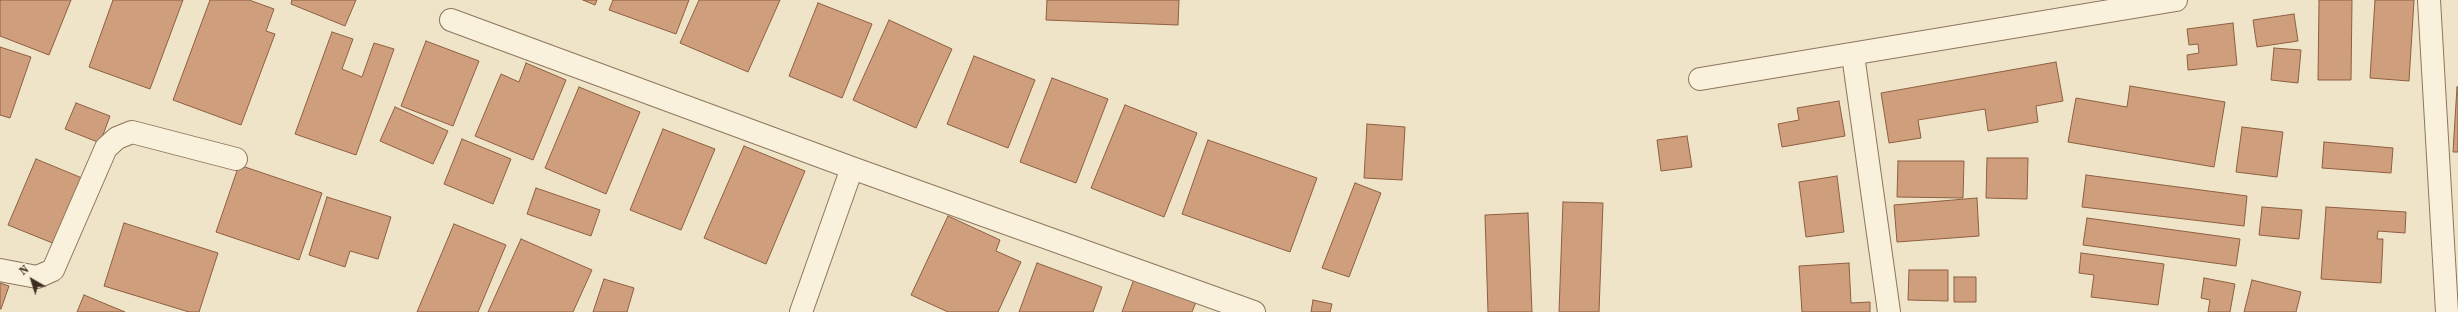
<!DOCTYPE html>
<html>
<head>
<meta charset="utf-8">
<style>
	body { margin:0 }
	#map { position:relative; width:2458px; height:312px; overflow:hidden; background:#f0e4c8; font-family:"Source Serif 4",serif }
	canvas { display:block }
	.north { position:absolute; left:12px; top:260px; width:40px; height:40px; -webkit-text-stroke:3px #f7eed8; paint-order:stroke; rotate:321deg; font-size:11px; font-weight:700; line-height:16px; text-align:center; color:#3d2e20 }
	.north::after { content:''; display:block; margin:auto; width:14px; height:18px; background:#3d2e20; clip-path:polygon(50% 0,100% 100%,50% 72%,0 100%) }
</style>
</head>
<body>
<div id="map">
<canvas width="2458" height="312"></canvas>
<div class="north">N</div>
</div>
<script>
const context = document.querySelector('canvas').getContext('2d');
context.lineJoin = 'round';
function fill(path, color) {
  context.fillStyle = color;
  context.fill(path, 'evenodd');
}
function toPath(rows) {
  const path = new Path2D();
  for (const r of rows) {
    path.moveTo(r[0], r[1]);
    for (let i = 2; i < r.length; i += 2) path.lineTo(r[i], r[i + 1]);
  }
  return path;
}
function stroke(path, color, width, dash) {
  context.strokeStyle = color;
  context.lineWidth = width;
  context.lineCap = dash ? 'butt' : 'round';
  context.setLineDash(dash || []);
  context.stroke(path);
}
const building = toPath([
	[0,0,71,0,49,55,0,36,0,0],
	[113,0,183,0,150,89,89,67,113,0],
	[210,0,249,0,274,9,266,31,275,34,241,125,173,100,210,0],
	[292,0,356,0,345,26,291,4,292,0],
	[583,0,597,0,595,5,583,0],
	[613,0,689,0,676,34,609,10,613,0],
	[699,0,780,0,748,72,680,43,699,0],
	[1047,0,1179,0,1178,25,1046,20,1047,0],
	[2319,0,2352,0,2351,80,2318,80,2319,0],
	[2375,0,2414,0,2409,81,2370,78,2375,0],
	[818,3,872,24,842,98,789,76,818,3],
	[2294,14,2298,41,2257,47,2253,20,2294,14],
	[889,20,952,49,916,128,853,100,889,20],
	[2233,23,2237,65,2188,70,2187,55,2199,53,2198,44,2189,45,2187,29,2233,23],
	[332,32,353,39,342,69,362,77,374,43,394,49,356,155,295,134,332,32],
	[426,41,479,61,453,126,401,106,426,41],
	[0,47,31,57,10,118,0,115,0,47],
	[2274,48,2301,50,2298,83,2271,80,2274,48],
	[974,56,1035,80,1008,148,947,124,974,56],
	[2056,62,2063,101,2036,106,2038,122,1988,131,1985,109,1918,120,1921,138,1889,143,1881,93,2056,62],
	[526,63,566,80,533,160,475,136,501,74,519,82,526,63],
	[1052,78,1108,99,1076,183,1020,162,1052,78],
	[2130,86,2225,102,2214,167,2068,142,2076,98,2127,107,2130,86],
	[579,87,640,112,606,194,545,168,579,87],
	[2457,87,2458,87,2458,152,2453,152,2457,87],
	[1839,101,1845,136,1782,147,1778,124,1799,120,1797,108,1839,101],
	[76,103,110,116,100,143,65,129,76,103],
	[1125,105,1197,133,1164,217,1091,188,1125,105],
	[395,107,448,131,433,164,380,141,395,107],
	[1367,124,1405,127,1402,180,1364,178,1367,124],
	[2242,127,2283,132,2277,177,2236,172,2242,127],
	[663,129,715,149,681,230,630,210,663,129],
	[1687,136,1692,167,1661,171,1657,140,1687,136],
	[462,139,511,159,493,204,444,184,462,139],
	[1208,140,1317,178,1290,252,1182,214,1208,140],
	[2324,142,2393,148,2391,173,2322,168,2324,142],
	[744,146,805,171,766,264,704,238,744,146],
	[1987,158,2028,158,2027,199,1986,198,1987,158],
	[36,159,82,178,55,244,8,225,36,159],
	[1898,161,1964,161,1963,198,1897,197,1898,161],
	[239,165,322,193,299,260,216,232,239,165],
	[2086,175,2247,196,2244,226,2082,207,2086,175],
	[1837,176,1844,232,1806,237,1799,182,1837,176],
	[1355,183,1381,193,1349,277,1322,268,1355,183],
	[536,188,600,210,591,236,527,214,536,188],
	[327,197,391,217,378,259,350,251,345,267,309,255,327,197],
	[1977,198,1979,236,1897,242,1894,205,1977,198],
	[1563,202,1603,203,1599,312,1559,312,1563,202],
	[2262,207,2302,210,2299,239,2259,235,2262,207],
	[2326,207,2406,212,2405,233,2378,231,2377,239,2383,239,2381,283,2321,279,2326,207],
	[1528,213,1532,312,1488,312,1485,215,1528,213],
	[948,216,1000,240,996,251,1021,262,998,312,948,312,911,295,948,216],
	[2087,218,2240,239,2236,266,2083,245,2087,218],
	[124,223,218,253,199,312,189,312,104,286,124,223],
	[454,224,506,245,478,312,417,312,454,224],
	[521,239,592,270,573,312,488,312,521,239],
	[2081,253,2164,264,2158,305,2091,297,2094,275,2079,273,2081,253],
	[1037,263,1102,287,1093,312,1019,312,1037,263],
	[1849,263,1851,303,1870,302,1870,312,1802,312,1799,266,1849,263],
	[1909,270,1948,270,1948,301,1908,300,1909,270],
	[1954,277,1976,277,1976,302,1954,302,1954,277],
	[2204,278,2235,284,2230,312,2208,312,2210,300,2201,298,2204,278],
	[604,279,634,288,627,312,593,312,604,279],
	[1134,279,1196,302,1192,312,1122,312,1134,279],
	[2252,280,2301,292,2296,312,2244,312,2252,280],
	[0,283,9,286,1,309,0,309,0,283],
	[84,295,125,312,77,312,84,295],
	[1313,300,1332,304,1330,312,1311,312,1313,300]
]);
fill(building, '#cf9f7d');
stroke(building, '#8d5f41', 1);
const minor = toPath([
	[2429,0,2447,312],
	[451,20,852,168,1254,312],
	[1853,55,1889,312],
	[1700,79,2176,0],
	[0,270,37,277,53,270,106,148,117,138,132,132,236,159],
	[801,312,852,168]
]);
stroke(minor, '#8d765c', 24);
stroke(minor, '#faf1dc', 22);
</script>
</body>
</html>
